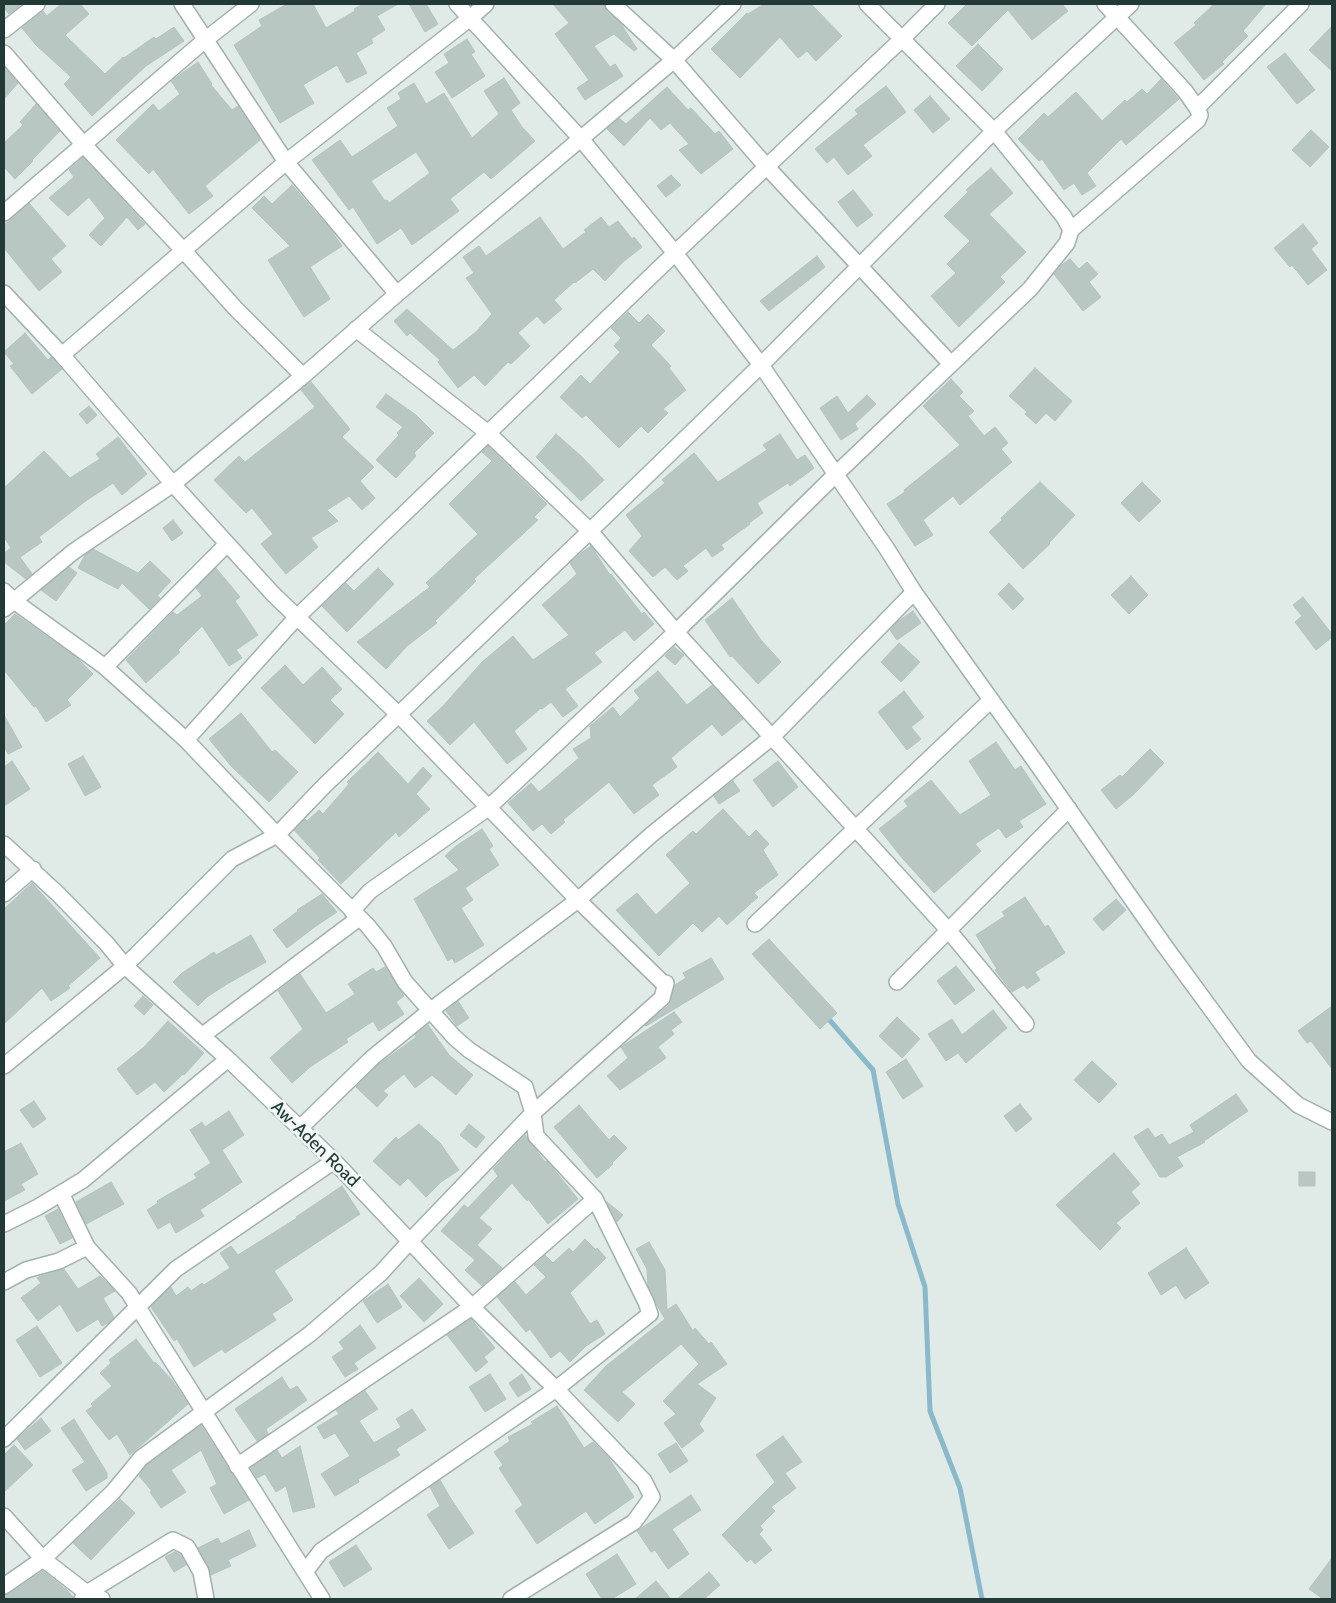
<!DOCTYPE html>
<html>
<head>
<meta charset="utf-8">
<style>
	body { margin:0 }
	#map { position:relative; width:1336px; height:1603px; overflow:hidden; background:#e0eae7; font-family:Cabin,sans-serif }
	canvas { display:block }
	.frame { position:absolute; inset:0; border:5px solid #223936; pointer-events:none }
</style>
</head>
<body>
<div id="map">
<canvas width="1336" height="1603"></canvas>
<div class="frame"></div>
</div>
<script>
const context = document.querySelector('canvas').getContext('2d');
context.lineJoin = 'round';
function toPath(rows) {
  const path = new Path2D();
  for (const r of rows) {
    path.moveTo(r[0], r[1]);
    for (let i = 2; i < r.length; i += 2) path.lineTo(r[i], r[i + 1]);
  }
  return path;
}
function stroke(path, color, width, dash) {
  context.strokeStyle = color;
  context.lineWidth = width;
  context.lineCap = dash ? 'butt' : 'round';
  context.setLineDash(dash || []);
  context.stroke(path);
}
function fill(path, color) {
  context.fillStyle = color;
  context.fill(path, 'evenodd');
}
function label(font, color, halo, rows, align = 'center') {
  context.font = font + ' Cabin,sans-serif';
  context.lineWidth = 5;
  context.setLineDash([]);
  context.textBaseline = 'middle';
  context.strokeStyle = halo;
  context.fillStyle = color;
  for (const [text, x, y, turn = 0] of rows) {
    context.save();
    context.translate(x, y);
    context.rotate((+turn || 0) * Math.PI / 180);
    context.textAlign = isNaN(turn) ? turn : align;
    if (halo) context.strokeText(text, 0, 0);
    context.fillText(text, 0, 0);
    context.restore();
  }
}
stroke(toPath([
	[826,1016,873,1070,898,1204,925,1287,930,1411,960,1488,982,1599]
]), '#8bb9cc', 5);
const building = toPath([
	[4,4,22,4,9,14,4,8,4,4],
	[61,4,80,4,89,14,65,35,105,74,123,57,124,58,154,37,156,39,174,27,184,41,146,66,92,116,64,84,71,77,36,45,22,28,43,11,47,16,61,4],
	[287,4,313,4,326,28,355,11,354,9,363,4,398,4,377,16,385,30,371,39,373,43,356,53,367,73,347,83,337,65,303,85,314,103,280,123,234,45,262,26,259,20,287,4],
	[409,4,426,4,438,24,425,32,409,4],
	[553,4,604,4,606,11,621,24,637,49,634,51,614,34,594,46,610,67,615,64,623,76,585,100,577,88,589,80,555,34,569,23,553,4],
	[764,4,811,4,842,36,816,61,807,51,798,58,780,37,740,78,711,49,747,13,748,14,764,4],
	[967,4,1062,4,1068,11,1032,40,1008,10,972,46,948,23,967,4],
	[1214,4,1266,4,1243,31,1248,36,1222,62,1224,64,1204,80,1174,43,1196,25,1194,23,1214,4],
	[1332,26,1332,71,1309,50,1332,26],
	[467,39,475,52,471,54,485,76,452,98,435,72,449,63,444,54,467,39],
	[978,44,1003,69,982,91,956,66,978,44],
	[1285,53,1315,90,1297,104,1267,67,1285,53],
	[198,62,212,84,211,85,232,110,238,106,260,140,205,186,213,196,189,214,153,169,149,174,116,140,153,104,159,111,180,94,171,81,198,62],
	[4,67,18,83,4,99,4,67],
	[504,78,520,103,511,110,522,127,535,141,491,179,484,172,450,199,459,211,412,245,401,228,377,244,353,207,349,210,312,160,340,140,352,157,398,126,387,108,401,99,398,93,414,83,426,104,444,93,472,138,499,114,484,91,504,78],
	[416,152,430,173,389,203,387,200,385,201,371,181,416,152],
	[1161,79,1179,99,1126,145,1121,139,1087,173,1096,186,1082,195,1074,183,1064,190,1042,159,1039,161,1018,139,1044,113,1048,117,1076,92,1102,121,1125,100,1127,102,1142,89,1147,94,1161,79],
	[886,86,906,112,863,145,872,156,848,175,834,157,827,163,815,149,858,114,855,110,886,86],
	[667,87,688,110,691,108,715,134,719,131,733,149,701,174,679,150,689,144,670,123,661,130,650,118,624,146,607,129,619,118,626,124,667,87],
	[930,96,950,119,933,133,914,110,930,96],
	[36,104,60,131,32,160,33,161,15,179,4,167,4,143,23,125,20,122,36,104],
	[1311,130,1329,147,1310,167,1292,150,1311,130],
	[83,157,145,224,138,230,127,217,101,246,89,235,105,218,89,197,68,216,49,198,74,177,69,170,83,157],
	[991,168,1013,193,989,214,1026,252,1000,277,1005,282,959,327,931,296,956,273,947,264,970,241,944,216,968,192,966,190,991,168],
	[671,175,681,185,666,197,657,186,671,175],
	[292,185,331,230,342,246,310,267,330,299,304,317,268,260,290,246,252,208,264,196,272,204,292,185],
	[853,190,873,215,857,227,838,202,853,190],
	[29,203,66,246,51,259,62,272,39,291,4,248,4,225,29,203],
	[540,217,563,249,586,232,584,230,601,217,609,227,618,221,632,239,634,237,642,247,623,262,605,281,593,269,575,283,574,282,554,300,562,309,544,324,537,316,518,333,530,346,511,364,508,362,485,386,474,375,458,388,438,362,440,360,410,333,407,336,394,321,407,309,453,350,476,332,492,314,466,278,474,273,463,257,479,246,486,256,540,217],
	[1303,224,1318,243,1311,249,1327,270,1308,285,1292,265,1290,267,1274,248,1303,224],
	[817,256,825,267,769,311,760,301,817,256],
	[1070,259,1079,269,1087,262,1098,274,1089,282,1101,297,1083,311,1054,274,1060,266,1070,259],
	[628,312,639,323,648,314,665,331,651,345,671,366,669,368,686,390,663,409,668,413,648,433,641,426,619,448,586,415,582,418,560,397,581,375,590,384,620,352,614,346,621,338,611,328,628,312],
	[25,333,48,360,51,357,62,369,32,394,10,366,14,364,4,352,25,333],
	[1035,368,1072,401,1055,421,1046,413,1036,424,1025,414,1027,412,1009,396,1035,368],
	[951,379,963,392,959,396,974,411,968,416,984,436,995,427,1008,443,1001,449,1012,462,960,505,953,496,923,520,933,535,915,546,887,504,905,492,904,490,960,445,923,406,951,379],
	[311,382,350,429,342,437,374,467,360,481,375,498,362,510,349,496,327,510,338,521,311,538,318,547,286,574,261,544,273,534,252,508,246,513,214,480,239,456,245,462,315,407,301,390,311,382],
	[386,394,416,415,434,433,414,453,416,456,396,478,376,460,399,435,397,433,403,427,376,407,386,394],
	[867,395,876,404,855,424,858,429,841,440,820,408,837,396,848,413,867,395],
	[89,406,97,415,87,424,79,414,89,406],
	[556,434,581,456,604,480,581,501,536,457,556,434],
	[780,434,797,460,805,455,814,468,790,486,788,483,757,503,763,513,749,523,750,524,721,545,724,549,712,557,706,548,683,566,688,571,677,580,665,567,653,577,629,551,642,536,626,515,665,483,662,480,694,453,718,482,767,450,763,445,780,434],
	[118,437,147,474,122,495,113,483,87,500,39,537,42,542,20,557,32,574,26,579,4,562,4,553,11,548,4,537,4,488,44,451,70,478,100,459,96,454,118,437],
	[488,446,547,504,534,517,538,520,474,579,476,581,435,621,437,623,407,646,386,669,357,642,430,587,426,583,478,534,449,504,492,461,482,452,488,446],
	[1040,482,1075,515,1049,543,1050,544,1023,569,989,532,1002,520,1001,518,1040,482],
	[1142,482,1161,501,1139,522,1121,503,1142,482],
	[173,520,183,533,172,541,163,528,173,520],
	[591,546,610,575,611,574,642,614,644,612,654,624,634,641,625,630,594,653,602,662,565,689,578,706,563,717,551,702,542,709,541,708,514,731,527,749,507,764,474,722,450,745,427,721,443,706,482,662,513,636,533,660,569,635,542,605,577,574,570,563,581,553,591,546],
	[93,549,138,573,150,561,171,581,157,596,160,598,149,609,122,583,118,589,78,568,85,555,93,549],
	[69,567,77,573,56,601,41,590,69,567],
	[216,568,240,597,235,601,258,635,236,650,242,658,229,666,202,626,178,650,180,652,146,683,126,660,173,612,177,615,202,596,196,588,216,568],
	[378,568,394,584,347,632,322,606,346,583,354,591,378,568],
	[1131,576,1148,595,1129,614,1111,595,1131,576],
	[1009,583,1024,599,1013,610,998,594,1009,583],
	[1303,597,1332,634,1332,637,1316,650,1295,622,1302,616,1293,605,1303,597],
	[732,598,761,640,781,662,758,684,732,656,730,657,705,620,732,598],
	[913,611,921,623,897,640,890,630,897,622,913,611],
	[15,614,77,658,93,674,67,700,71,705,46,722,36,706,34,707,4,670,4,625,15,614],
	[899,643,920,662,901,682,881,662,899,643],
	[674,647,684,655,675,665,665,656,674,647],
	[285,665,303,685,322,667,342,689,330,700,344,714,315,744,261,688,285,665],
	[658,671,687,705,712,685,743,719,722,736,712,724,671,758,677,767,652,785,659,795,634,814,609,782,563,820,565,822,551,834,542,824,533,831,508,803,531,783,539,792,579,758,573,749,591,738,590,726,613,707,620,717,640,698,634,691,658,671],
	[904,691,924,717,911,727,921,739,907,750,878,712,904,691],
	[241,713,272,752,275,750,298,772,269,802,232,767,209,739,241,713],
	[4,715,22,747,8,754,4,746,4,715],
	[996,742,1015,770,1021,766,1046,804,1019,821,1023,827,1006,838,999,828,975,844,981,851,934,893,903,859,879,829,908,806,904,801,931,780,960,815,991,795,969,761,996,742],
	[1150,749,1164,763,1133,795,1116,809,1101,790,1120,775,1122,777,1150,749],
	[378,752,408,784,423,767,432,776,416,794,430,809,399,837,396,832,341,884,318,860,320,858,294,830,305,819,307,821,319,810,323,814,349,784,347,782,378,752],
	[83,756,101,787,85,796,68,764,83,756],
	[12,761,30,789,4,806,4,767,12,761],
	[778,761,798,787,773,807,753,780,778,761],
	[733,781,740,791,719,804,714,796,733,781],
	[723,809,749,837,756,830,769,844,763,850,778,875,754,893,758,897,727,925,719,916,702,932,693,923,659,956,616,910,637,893,656,915,690,883,666,855,693,831,696,834,723,809],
	[482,829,493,846,489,849,499,865,465,888,473,900,461,908,484,945,455,963,452,958,448,961,414,899,459,870,445,856,456,846,482,829],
	[32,883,100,958,68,986,70,988,51,1001,42,988,4,1024,4,909,32,883],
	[322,894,337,912,316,926,287,948,273,930,298,911,297,910,322,894],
	[1025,897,1045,927,1048,925,1065,953,1035,972,1040,980,1027,989,1024,985,1012,992,995,970,997,969,976,935,1005,916,1002,912,1025,897],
	[1116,899,1126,910,1103,931,1093,919,1116,899],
	[251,935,266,962,227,984,207,997,198,1006,173,982,182,973,214,952,216,955,251,935],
	[769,939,837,1013,820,1029,752,954,769,939],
	[711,958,724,979,646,1026,645,1025,669,1005,675,985,686,978,683,973,711,958],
	[956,966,975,990,955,1005,937,981,956,966],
	[385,967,404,996,396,1002,404,1014,379,1031,373,1021,346,1039,348,1042,310,1067,292,1083,270,1058,303,1029,278,991,300,974,326,1013,355,994,348,984,373,968,376,972,385,967],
	[143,996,153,1005,144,1015,134,1006,143,996],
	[458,1001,469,1018,457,1026,446,1011,458,1001],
	[1332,1006,1332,1069,1311,1041,1307,1043,1298,1031,1332,1006],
	[993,1010,1007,1028,966,1063,958,1053,946,1061,928,1034,952,1019,962,1035,993,1010],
	[674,1012,682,1022,671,1030,674,1034,658,1047,666,1058,620,1090,607,1076,628,1058,621,1047,674,1012],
	[897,1017,920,1039,902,1058,879,1036,897,1017],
	[168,1021,204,1053,184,1075,183,1074,164,1092,155,1082,137,1095,117,1069,144,1047,168,1021],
	[428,1025,449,1055,473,1075,456,1095,432,1075,415,1088,404,1074,383,1091,388,1095,377,1107,356,1087,378,1065,416,1037,415,1035,428,1025],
	[906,1059,923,1086,903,1099,886,1072,906,1059],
	[1092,1061,1117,1084,1099,1103,1074,1080,1092,1061],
	[1236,1094,1248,1111,1204,1141,1205,1142,1177,1157,1183,1166,1166,1177,1160,1177,1134,1137,1148,1128,1155,1138,1162,1134,1169,1145,1194,1132,1190,1125,1236,1094],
	[34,1101,46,1119,33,1128,20,1110,34,1101],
	[1020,1104,1032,1119,1016,1132,1004,1116,1020,1104],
	[579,1105,609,1140,614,1135,627,1148,612,1163,613,1164,597,1178,554,1127,579,1105],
	[229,1111,244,1135,222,1150,242,1182,200,1210,204,1216,176,1233,170,1222,158,1229,147,1210,158,1203,157,1201,197,1178,194,1174,211,1163,190,1130,202,1122,205,1127,229,1111],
	[419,1124,440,1143,459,1170,441,1182,426,1197,408,1178,400,1186,373,1161,396,1137,398,1140,419,1124],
	[469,1124,485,1137,476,1148,460,1135,469,1124],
	[525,1135,545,1162,547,1161,553,1168,578,1199,548,1224,528,1199,527,1201,512,1183,479,1218,492,1229,477,1245,502,1268,482,1286,465,1270,475,1260,441,1231,464,1205,468,1208,498,1176,493,1169,525,1135],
	[21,1143,38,1174,21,1184,25,1190,4,1201,4,1152,21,1143],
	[1114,1153,1140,1184,1131,1192,1140,1203,1116,1223,1121,1228,1100,1250,1056,1205,1091,1173,1114,1153],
	[1299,1172,1315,1172,1315,1186,1299,1186,1299,1172],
	[111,1182,124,1204,86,1224,76,1202,111,1182],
	[342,1186,360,1214,274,1271,293,1300,272,1314,276,1320,225,1353,222,1349,194,1367,177,1339,174,1341,151,1307,171,1287,176,1296,188,1287,191,1291,202,1283,204,1285,230,1268,220,1253,231,1246,238,1255,297,1218,296,1217,342,1186],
	[607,1202,623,1215,617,1222,607,1202],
	[58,1209,72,1238,60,1244,45,1216,58,1209],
	[585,1239,596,1250,597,1248,606,1258,570,1293,590,1324,597,1320,605,1334,586,1346,570,1362,560,1351,551,1358,530,1329,526,1332,497,1297,515,1282,526,1295,546,1277,534,1265,539,1261,545,1255,553,1263,569,1248,573,1252,585,1239],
	[649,1242,665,1270,667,1310,676,1304,693,1331,695,1328,709,1344,711,1342,727,1364,697,1384,716,1398,699,1424,704,1431,682,1448,664,1423,676,1414,663,1401,699,1364,681,1344,622,1392,635,1404,618,1422,584,1390,606,1366,665,1319,658,1307,648,1286,647,1269,636,1249,649,1242],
	[1186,1248,1209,1283,1185,1299,1176,1285,1161,1295,1148,1273,1186,1248],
	[64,1269,78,1289,100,1276,115,1291,103,1298,114,1317,108,1323,102,1326,98,1319,77,1332,60,1304,38,1321,21,1298,41,1283,37,1278,41,1276,64,1269],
	[419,1278,443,1304,424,1322,400,1296,419,1278],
	[388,1284,402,1307,377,1323,363,1301,388,1284],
	[471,1319,495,1348,484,1357,488,1362,476,1372,447,1335,471,1319],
	[360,1325,376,1348,354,1363,358,1369,345,1377,332,1357,344,1349,339,1342,360,1325],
	[37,1326,62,1363,40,1377,16,1340,37,1326],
	[136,1339,154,1363,155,1362,172,1380,188,1404,130,1455,117,1434,109,1440,86,1411,93,1406,91,1404,112,1386,100,1373,111,1363,109,1360,136,1339],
	[490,1374,506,1399,485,1412,469,1387,490,1374],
	[522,1374,531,1389,518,1397,509,1383,522,1374],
	[282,1377,290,1390,297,1386,307,1400,266,1429,268,1434,257,1441,235,1409,282,1377],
	[365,1391,378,1409,359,1421,374,1443,401,1427,396,1419,412,1409,426,1430,396,1449,400,1455,358,1479,359,1482,335,1496,321,1474,350,1456,335,1433,324,1439,317,1427,339,1414,336,1410,365,1391],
	[557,1406,584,1448,593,1442,608,1457,634,1497,595,1524,586,1511,537,1544,515,1511,523,1505,499,1468,503,1465,494,1452,510,1441,508,1437,533,1424,531,1422,557,1406],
	[41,1418,51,1431,25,1450,17,1439,41,1418],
	[74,1419,107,1473,107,1478,86,1491,72,1470,85,1462,61,1428,74,1419],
	[201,1425,249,1500,224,1514,210,1488,217,1484,201,1450,171,1470,186,1492,161,1508,150,1492,152,1491,139,1476,147,1465,201,1425],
	[783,1436,802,1462,785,1473,796,1488,771,1507,775,1511,760,1526,763,1530,759,1534,772,1550,755,1564,751,1559,747,1562,722,1535,775,1482,756,1455,783,1436],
	[676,1443,688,1461,670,1473,658,1454,676,1443],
	[14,1445,33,1465,4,1492,4,1455,14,1445],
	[300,1446,315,1507,293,1512,286,1486,276,1492,265,1474,257,1478,251,1468,277,1450,282,1458,300,1446],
	[440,1480,451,1499,474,1533,449,1549,427,1515,440,1506,430,1487,440,1480],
	[691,1495,701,1510,672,1529,689,1554,668,1569,655,1550,651,1552,637,1531,691,1495],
	[120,1499,135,1513,91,1560,73,1543,120,1499],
	[249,1530,256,1546,228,1560,231,1566,211,1575,209,1568,198,1548,218,1538,221,1544,249,1530],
	[356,1545,372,1569,344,1587,329,1562,356,1545],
	[175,1552,181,1555,186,1565,174,1572,165,1557,175,1552],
	[617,1554,636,1584,612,1599,602,1599,586,1574,617,1554],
	[1332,1558,1332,1599,1323,1599,1309,1589,1332,1558],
	[43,1571,67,1590,73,1597,73,1599,4,1599,4,1595,9,1594,43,1571],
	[709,1572,720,1585,704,1599,677,1599,709,1572],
	[656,1581,671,1599,635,1599,656,1581]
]);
fill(building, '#b9c7c3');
stroke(building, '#b3c3bf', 1);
const minor = toPath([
	[182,4,286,162,397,294],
	[613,4,674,60,766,166,951,364],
	[867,4,994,131,1064,217,1071,230],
	[4,30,37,4],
	[4,53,84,145,183,250,235,308,303,376],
	[1197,108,1301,4],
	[4,213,205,40,251,4],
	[4,293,62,355,173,484,273,594,399,715,578,900,663,983,666,983,662,998,533,1113,411,1240,381,1273,310,1334,141,1458,113,1492,43,1559,4,1586],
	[356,329,488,433,590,531,676,632,949,931,1026,1024],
	[62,355,286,162,469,19,486,4],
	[4,591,14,601,105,667,186,740,277,835,367,925,384,946,405,982,454,1037,469,1050,525,1087,533,1113,536,1136,595,1199],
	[4,609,73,552,173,484,303,376,397,294,674,60,733,4],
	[105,667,227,544],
	[186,740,296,618,675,253,902,39,937,4],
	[4,844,58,894,107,944,125,966,228,1059,334,1161,472,1307,556,1389,644,1481,652,1497,634,1522,511,1599],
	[4,894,33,869],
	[352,911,370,891,488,808,676,632,835,475,1030,289,1067,243,1071,230,1198,120,1200,115,1197,108,1185,91,1105,4],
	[755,924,991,700],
	[897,982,1069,809],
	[203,1035,359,918],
	[4,1066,125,966,232,859,277,835,325,785,590,531,761,365,994,131,1131,4],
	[300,1128,372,1058,431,1010,578,900,651,835,772,737,914,592],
	[61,1193,87,1247],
	[4,1224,38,1207,83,1180,228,1059],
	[4,1282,26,1270,59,1261,87,1247,129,1293,305,1572],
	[4,1439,176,1269,334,1161],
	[237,1466,472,1307,595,1199,646,1302,650,1314,556,1389,321,1551,305,1572,322,1599],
	[4,1516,43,1559,87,1593,102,1599],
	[82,1599,87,1593,173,1540,187,1547,201,1572,206,1599]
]);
const tertiary = toPath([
	[457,4,581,139,675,253,761,365,887,549,914,592,1037,764,1164,945,1249,1061,1298,1105,1332,1122]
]);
stroke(minor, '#a3b1ae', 18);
stroke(tertiary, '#a3b1ae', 18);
stroke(minor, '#fff', 15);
stroke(tertiary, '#fff', 15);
label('18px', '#223936', '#f0f7f4', [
	["Aw-Aden Road",315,1144,44]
]);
</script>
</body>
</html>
